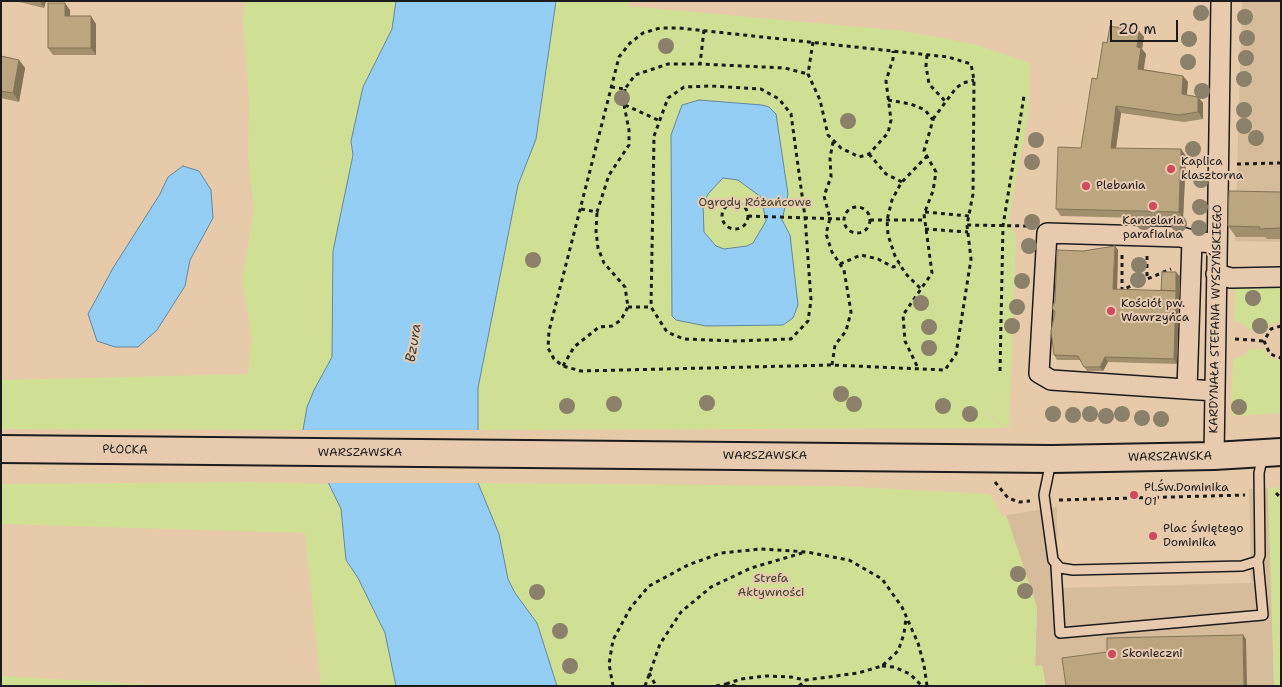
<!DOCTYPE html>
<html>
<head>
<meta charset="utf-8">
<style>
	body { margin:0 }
	#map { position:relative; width:1282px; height:687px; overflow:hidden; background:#e7caaa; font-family:"Shantell Sans",sans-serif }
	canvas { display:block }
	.frame { position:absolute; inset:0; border:2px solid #1c1c1c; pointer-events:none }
	.scale { position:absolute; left:1110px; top:20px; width:68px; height:22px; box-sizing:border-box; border:2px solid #1c1c1c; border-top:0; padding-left:6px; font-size:15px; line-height:18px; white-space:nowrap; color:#1c1c1c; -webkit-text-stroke:4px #e8cbaf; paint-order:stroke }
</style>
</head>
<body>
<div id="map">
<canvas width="1282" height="687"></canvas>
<div class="frame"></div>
<div class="scale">20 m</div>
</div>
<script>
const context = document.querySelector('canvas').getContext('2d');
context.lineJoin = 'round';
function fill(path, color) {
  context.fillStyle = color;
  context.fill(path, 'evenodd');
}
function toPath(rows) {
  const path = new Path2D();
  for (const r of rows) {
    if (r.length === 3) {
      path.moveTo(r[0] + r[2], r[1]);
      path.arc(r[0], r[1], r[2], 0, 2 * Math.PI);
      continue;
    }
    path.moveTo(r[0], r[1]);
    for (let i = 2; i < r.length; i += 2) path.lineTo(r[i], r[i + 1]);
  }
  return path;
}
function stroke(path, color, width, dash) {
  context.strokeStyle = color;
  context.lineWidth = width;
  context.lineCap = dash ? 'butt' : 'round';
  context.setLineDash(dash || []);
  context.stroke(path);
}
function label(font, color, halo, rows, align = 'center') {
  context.font = font + ' "Shantell Sans",sans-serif';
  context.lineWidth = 4;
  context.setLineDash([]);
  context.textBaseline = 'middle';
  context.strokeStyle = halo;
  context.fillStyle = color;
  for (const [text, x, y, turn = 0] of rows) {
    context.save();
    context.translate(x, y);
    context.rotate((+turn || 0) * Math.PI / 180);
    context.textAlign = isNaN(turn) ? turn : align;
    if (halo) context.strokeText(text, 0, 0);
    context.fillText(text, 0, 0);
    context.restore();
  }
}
fill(toPath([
	[1242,1,1281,1,1281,242,1235,241],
	[1268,488,1274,686,1046,686,1042,665,1035,667,1037,607,1006,515,1057,507,1058,588,1251,583,1249,489]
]), '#d6bc9a');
fill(toPath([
	[245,1,396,1,392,29,363,87,351,141,353,155,333,251,332,357,314,390,307,407,303,430,1,429,1,380,248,374,252,338,242,280,254,210,248,158,249,102,243,23],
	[556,1,629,1,628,6,904,31,974,44,1030,63,1029,111,1009,219,1016,237,1009,428,980,409,1006,428,479,430,478,388,518,185,536,138],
	[1239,286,1281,286,1281,321,1270,325,1265,330,1250,330,1241,322,1234,321,1235,290],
	[1249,349,1264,349,1271,358,1281,361,1281,413,1235,416,1231,412,1233,359,1246,355],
	[249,482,329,484,341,509,346,559,358,578,385,633,396,686,321,686,305,533,1,524,1,484],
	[478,483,837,486,990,494,1002,516,1006,515,1037,607,1035,666,1042,665,1046,686,557,686,537,623,515,593,508,579,499,534],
	[1281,487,1281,686,1274,686,1268,488],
	[1,676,175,686,1,686]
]), '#cfe094');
const water = toPath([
	[396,1,556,1,536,139,518,185,478,388,478,483,499,534,508,579,515,593,537,623,557,686,396,686,385,633,358,578,346,560,341,509,303,430,307,407,314,390,332,357,333,251,353,155,351,141,363,87,392,29,396,1],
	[699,100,762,105,769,107,776,114,788,194,782,220,790,235,798,305,793,318,783,325,706,326,676,320,672,316,671,135,682,105,699,100],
	[723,178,738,180,761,197,766,221,753,243,747,246,724,249,716,246,704,232,703,206,708,194,723,178],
	[183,166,199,171,211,190,213,218,190,260,185,286,157,330,138,347,115,347,97,341,88,314,113,268,160,194,168,177,183,166]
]);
fill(water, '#95cef5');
stroke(water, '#65879e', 1);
fill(toPath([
	[300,430,482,430,481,483,325,483]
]), '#e7caaa');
const lane = toPath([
	[1051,461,1044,495,1053,560,1060,568,1073,570,1242,566,1258,561,1260,555,1259,473,1261,464,1268,457],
	[1056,566,1060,633,1263,615,1258,561]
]);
const street = toPath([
	[1216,274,1231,278,1281,277],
	[1187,389,1192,240],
	[1215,391,1051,380,1039,373,1047,233,1181,237,1200,242,1217,243],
	[1214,456,1221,1]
]);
const secondary = toPath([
	[1,449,1052,459,1214,456,1281,452]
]);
stroke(lane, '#1c1c1c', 12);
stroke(street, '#1c1c1c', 22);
stroke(secondary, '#1c1c1c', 30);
stroke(toPath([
	[704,30,700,64,785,68,808,74],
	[813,42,808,74,820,100,828,135,841,148,859,157,869,154,888,133,891,120,886,81,893,59,893,51],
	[927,55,926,66,929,84,945,101],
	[611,87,625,89,635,75,668,64,700,64],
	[888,100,911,104,925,110,933,120,924,151,936,172,933,191,924,214,932,273,903,315,905,341,918,368],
	[625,105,660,121],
	[933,119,956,88,963,83,974,80],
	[869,154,886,174,902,182],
	[1237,164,1281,163],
	[735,216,13],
	[857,220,13],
	[581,209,597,212,609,175,629,145,629,130,624,105,625,89],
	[925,212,969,216],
	[748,216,843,219],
	[870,220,924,220],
	[967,225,971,259,956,354,945,370,832,365,581,371,563,366,554,359,548,348,549,331,619,57,630,43,643,33,660,28,679,28,948,57,971,64,974,80,973,194,967,225,1028,226],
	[925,229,968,232],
	[1122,255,1122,290,1147,279],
	[1147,256,1147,279,1171,269],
	[840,264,861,255,878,259,893,267,900,265],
	[920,288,905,273,895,256,888,235,887,220,892,200,901,183,926,157],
	[628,307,651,307,667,332,684,339,735,341,791,339,808,321,811,300,805,217,791,114,779,99,761,89,710,86,684,87,668,98,654,136,651,307],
	[1281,326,1271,329,1264,341,1270,354,1281,358],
	[1235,339,1264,341],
	[832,365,835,345,846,331,851,312,844,270,832,252,826,234,830,218,824,196,831,177,830,158,833,142],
	[563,366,574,347,599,327,612,326,621,320,628,307,625,287,604,263,598,248,596,231,597,212],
	[1000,371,1003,226,1024,96],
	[995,482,1008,498,1019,502,1030,501],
	[1276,493,1281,498],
	[1059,500,1245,495],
	[882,666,894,667,910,674,922,686],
	[649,673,656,686],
	[726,684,741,679,766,676,791,677,806,680],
	[613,686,609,664,613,640,631,607,649,586,688,565,721,553,761,549,807,552,849,560,882,579,902,607,918,643,924,665,927,686],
	[645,686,660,644,681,612,711,587,751,568,802,553],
	[716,686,726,684,736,686],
	[799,686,806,680,858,673,882,666,898,651,904,634,906,618]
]), '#1c1c1c', 3, [4, 4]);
stroke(lane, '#e8cbaf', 9);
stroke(street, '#e8cbaf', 19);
stroke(secondary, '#e8cbaf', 26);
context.fillStyle = '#8b8069';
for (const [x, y] of [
	[1201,13],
	[1245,17],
	[1247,38],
	[1189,39],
	[666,46],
	[1246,58],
	[1188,62],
	[1244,79],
	[1202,91],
	[622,98],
	[1244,110],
	[848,121],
	[1244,126],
	[1256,138],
	[1036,140],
	[1193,149],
	[1032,162],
	[1201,180],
	[1200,207],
	[1032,222],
	[1144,222],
	[1179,224],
	[1199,228],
	[1029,246],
	[533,260],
	[1139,265],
	[1138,280],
	[1022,281],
	[1253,298],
	[921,303],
	[1017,307],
	[1012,326],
	[1260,326],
	[929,327],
	[929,348],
	[841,394],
	[707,403],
	[614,404],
	[854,404],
	[567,406],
	[943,406],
	[1239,407],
	[970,414],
	[1053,414],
	[1090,414],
	[1122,414],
	[1073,415],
	[1106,416],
	[1142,418],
	[1161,419],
	[1018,574],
	[1025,591],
	[537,592],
	[560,631],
	[570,666]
]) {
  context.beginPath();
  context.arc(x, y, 8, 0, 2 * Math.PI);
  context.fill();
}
fill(toPath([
	[15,1,46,1,44,8],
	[70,10,70,16,96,24,96,55,53,55,48,48],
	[1139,31,1144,37,1142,49,1146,54,1143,69,1183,76,1188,82,1187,95,1198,97,1203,103,1203,119,1184,122,1121,113,1116,148,1186,156,1183,219,1061,216,1056,209,1081,148,1097,79,1107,43],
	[1,56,19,60,25,68,19,102,1,98],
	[1281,192,1281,239,1267,239,1265,237,1236,237,1228,226],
	[1115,246,1118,250,1117,289,1162,291,1176,272,1180,277,1177,364,1108,362,1103,371,1087,371,1080,360,1057,360,1054,355,1083,251]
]), '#a18f6d');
fill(toPath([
	[40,1,46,1,44,8],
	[65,3,70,10,70,24,65,16],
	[91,16,96,24,96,55,91,48],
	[1139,31,1144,37,1142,49,1146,54,1143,75,1138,69,1137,47],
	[19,60,25,68,19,102,13,93],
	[1183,76,1188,82,1186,100,1182,94],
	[1198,97,1203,103,1203,119,1198,112],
	[1116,106,1121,113,1115,155,1111,148],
	[1181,149,1186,156,1183,219,1179,212],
	[1115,246,1118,250,1117,293,1113,289],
	[1176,272,1180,277,1179,295,1176,291],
	[1176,291,1179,295,1177,364,1174,359],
	[1105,357,1108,362,1103,371,1100,367],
	[1243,635,1246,639,1247,686,1244,686]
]), '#837459');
const building = toPath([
	[48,3,65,3,65,16,91,16,91,48,48,48,48,3],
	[1110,26,1139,31,1137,47,1141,48,1138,69,1183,76,1182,94,1198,97,1198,112,1179,115,1116,106,1111,148,1181,149,1179,212,1056,209,1058,147,1081,148,1092,78,1097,79,1103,42,1107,43,1110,26],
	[1,56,19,60,13,93,1,91,1,56],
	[1229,191,1281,192,1281,228,1259,229,1260,227,1228,226,1229,191],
	[1115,246,1113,289,1176,291,1174,359,1105,357,1100,367,1084,367,1078,356,1054,355,1051,331,1055,312,1052,308,1055,301,1057,250,1083,251,1115,246],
	[1162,272,1176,272,1176,291,1161,290,1162,272],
	[1243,635,1244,686,1066,686,1062,658,1107,652,1107,638,1243,635]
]);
fill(building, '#bba67f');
stroke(building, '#837459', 1);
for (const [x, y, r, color] of [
	[1171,169,5,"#d1495b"],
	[1086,186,5,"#d1495b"],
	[1153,206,5,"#d1495b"],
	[1111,311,5,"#d1495b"],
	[1134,495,5,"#d1495b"],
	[1153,536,5,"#d1495b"],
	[1112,654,5,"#d1495b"]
]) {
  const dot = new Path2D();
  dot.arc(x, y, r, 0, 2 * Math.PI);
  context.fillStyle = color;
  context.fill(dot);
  stroke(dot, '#e8cbaf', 2);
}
label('12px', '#1c1c1c', '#e8cbaf', [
	["Kaplica",1181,162],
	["klasztorna",1181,176],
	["Plebania",1096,186],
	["Kancelaria",1153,221,"center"],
	["parafialna",1153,235,"center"],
	["Kościół pw.",1121,304],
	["Wawrzyńca",1121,318],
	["Pl.Św.Dominika",1144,488],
	["01",1144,502],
	["Plac Świętego",1163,529],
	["Dominika",1163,543],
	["Skonieczni",1122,654]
], 'left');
label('12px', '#404334', '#e8cbaf', [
	["Ogrody Różańcowe",755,203],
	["Strefa",771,579],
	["Aktywności",771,593]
]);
label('12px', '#1c1c1c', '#e8cbaf', [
	["KARDYNAŁA STEFANA WYSZYŃSKIEGO",1216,319,-89],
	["PŁOCKA",125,450,1],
	["WARSZAWSKA",360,453],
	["WARSZAWSKA",765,456],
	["WARSZAWSKA",1170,457,-1]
]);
label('italic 14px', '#344047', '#e8cbaf', [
	["Bzura",414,343,-81]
]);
</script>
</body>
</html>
